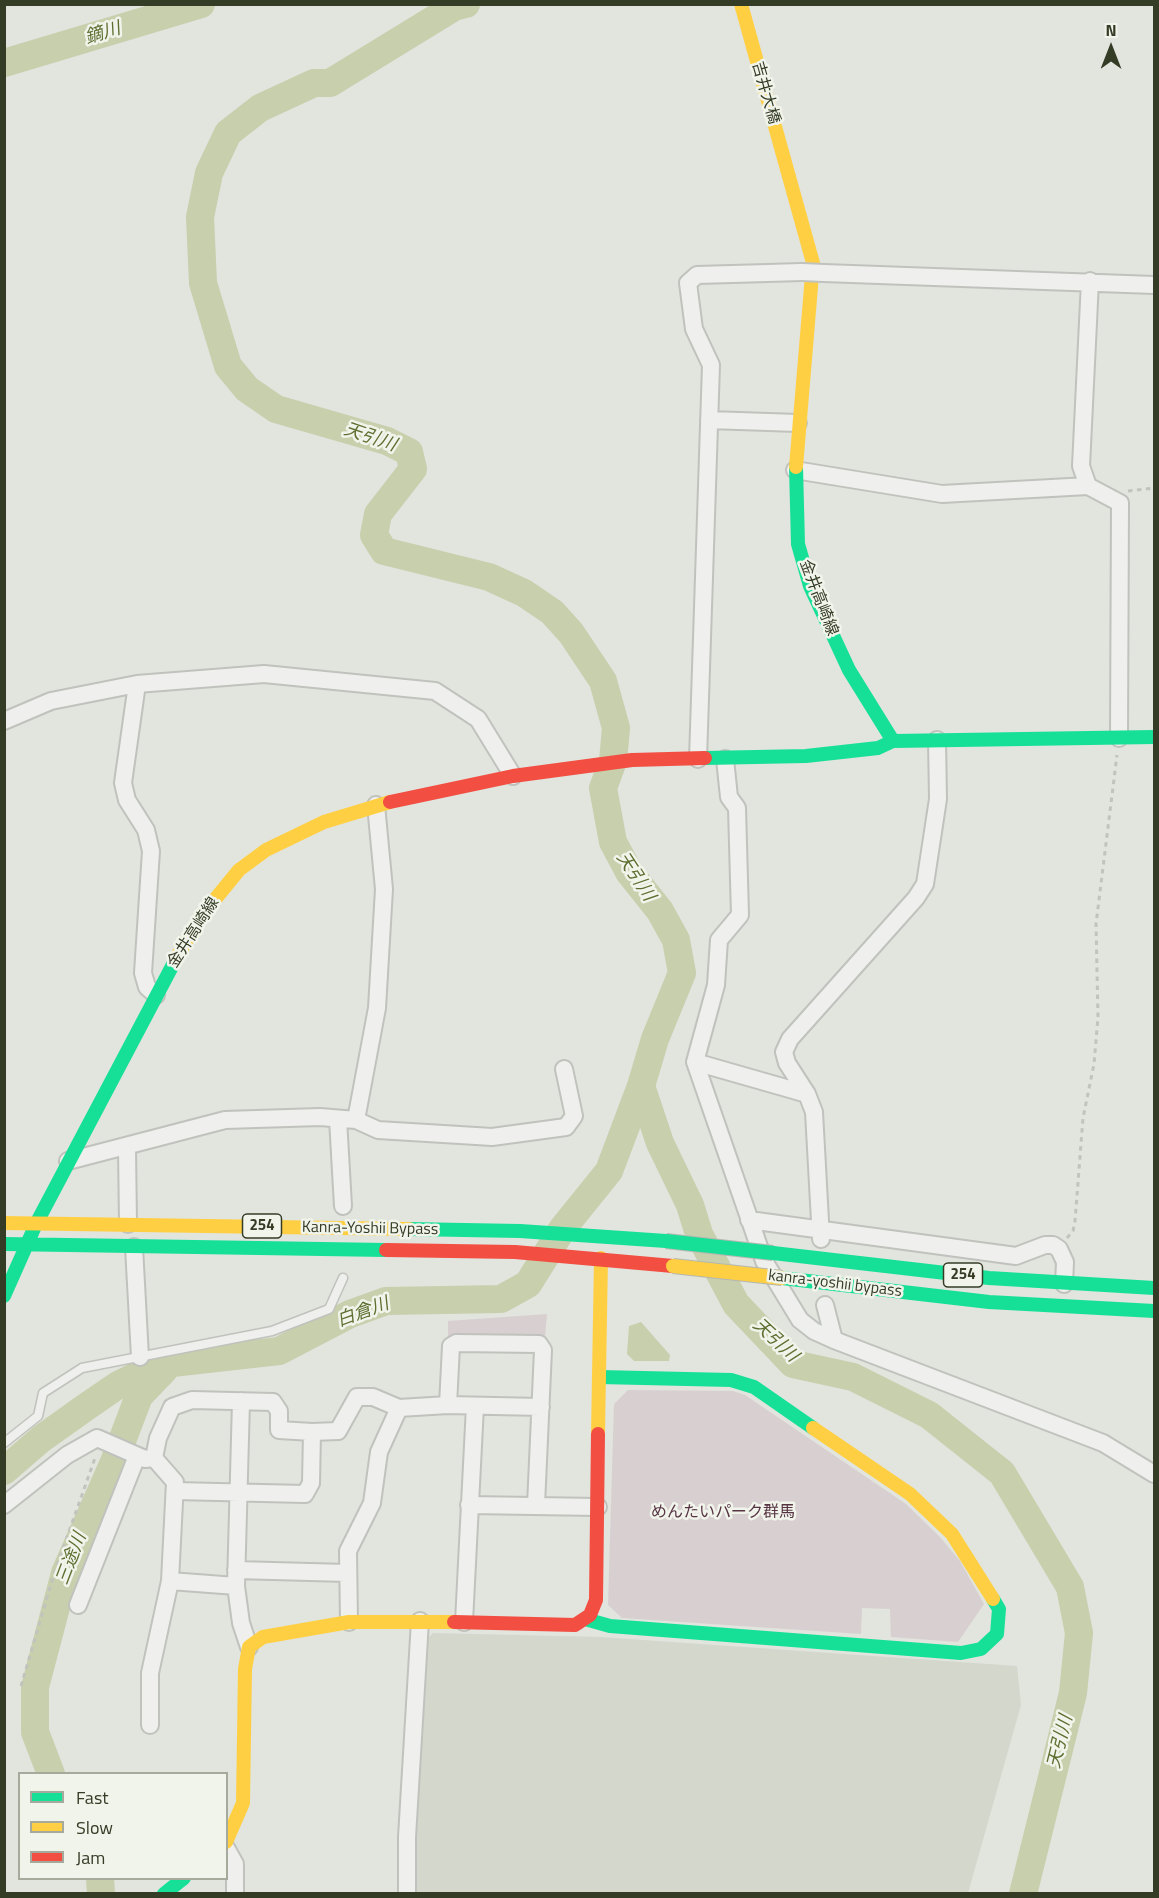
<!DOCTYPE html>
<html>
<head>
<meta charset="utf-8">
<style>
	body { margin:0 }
	#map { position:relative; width:1159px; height:1898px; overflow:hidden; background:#e2e4de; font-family:"Titillium Web",sans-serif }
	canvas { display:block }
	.frame { position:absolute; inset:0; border:6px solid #343c26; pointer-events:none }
	.legend { position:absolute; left:18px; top:1772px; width:210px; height:108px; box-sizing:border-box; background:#f1f4eb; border:2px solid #a5aa9c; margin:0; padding:8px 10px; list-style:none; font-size:18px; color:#343c26 }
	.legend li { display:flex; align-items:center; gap:12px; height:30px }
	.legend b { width:30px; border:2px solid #a5aa9c }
	.north { position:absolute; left:1081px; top:18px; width:60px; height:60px; -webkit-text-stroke:4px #f1f4eb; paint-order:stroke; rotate:0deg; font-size:16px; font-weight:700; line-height:24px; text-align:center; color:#343c26 }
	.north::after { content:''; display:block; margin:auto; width:21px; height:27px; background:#343c26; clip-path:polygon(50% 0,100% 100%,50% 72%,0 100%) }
</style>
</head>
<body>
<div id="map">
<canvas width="1159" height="1898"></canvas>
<div class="frame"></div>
<ul class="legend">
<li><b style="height:8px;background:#16e098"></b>Fast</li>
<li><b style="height:8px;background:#ffcf43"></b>Slow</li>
<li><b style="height:8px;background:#f24e42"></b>Jam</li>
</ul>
<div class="north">N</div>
</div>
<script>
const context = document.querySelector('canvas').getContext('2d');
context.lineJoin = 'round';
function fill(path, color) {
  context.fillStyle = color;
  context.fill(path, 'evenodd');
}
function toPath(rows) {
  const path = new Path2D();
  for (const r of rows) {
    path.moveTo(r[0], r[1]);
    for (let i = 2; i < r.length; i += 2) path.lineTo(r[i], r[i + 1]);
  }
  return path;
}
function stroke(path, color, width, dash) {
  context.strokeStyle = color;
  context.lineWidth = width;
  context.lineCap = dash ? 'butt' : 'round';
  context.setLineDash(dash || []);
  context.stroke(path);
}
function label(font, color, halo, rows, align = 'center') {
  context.font = font + ' "Titillium Web","Noto Sans JP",sans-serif';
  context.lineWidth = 5;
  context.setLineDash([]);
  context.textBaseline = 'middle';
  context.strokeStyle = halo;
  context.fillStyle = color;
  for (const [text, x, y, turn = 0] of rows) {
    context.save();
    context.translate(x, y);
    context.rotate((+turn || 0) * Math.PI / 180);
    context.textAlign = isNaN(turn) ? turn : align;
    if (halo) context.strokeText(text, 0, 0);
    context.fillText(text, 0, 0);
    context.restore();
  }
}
fill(toPath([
	[433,1633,600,1637,1017,1666,1021,1705,968,1893,412,1894,425,1641]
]), '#d3d7cc');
fill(toPath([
	[547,1314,545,1337,448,1336,448,1321],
	[628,1390,733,1391,745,1395,906,1504,940,1537,960,1561,984,1604,958,1642,891,1637,890,1609,862,1608,861,1634,622,1618,608,1605,614,1404]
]), '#d8cfd1');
fill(toPath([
	[641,1322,670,1355,669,1361,634,1361,627,1354,629,1326]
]), '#c7cfac');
stroke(toPath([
	[4,63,201,4],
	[641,1086,660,1143,690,1205,699,1234,736,1304,793,1364,853,1377,929,1415,1002,1473,1070,1587,1079,1633,1073,1693,1023,1894],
	[4,1471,41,1439,86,1407,118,1385,150,1369,172,1363,279,1351,350,1314,386,1301,501,1299,528,1284,563,1228,609,1171,641,1086,655,1039,682,973,676,940,660,911,629,872,613,842,603,788,613,761,616,728,603,681,571,633,552,612,524,593,489,577,384,551,374,535,378,514,413,469,409,452,387,441,276,409,247,389,228,366,203,283,200,217,209,173,228,133,260,108,314,83,330,83,454,7,466,4],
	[51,1774,35,1732,35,1687,65,1573,114,1462,139,1396,164,1370],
	[100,1878,101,1894]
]), '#c7cfac', 28);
const lane = toPath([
	[4,1443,38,1416,43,1393,82,1368,272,1331,329,1309,343,1278]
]);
const street = toPath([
	[824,273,1154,285],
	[1090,281,1081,466,1088,486,1120,503,1119,738],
	[709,420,798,423],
	[795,470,942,494,1088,486],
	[137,684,264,674,435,691,478,719,513,776],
	[4,721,51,701,137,684,123,783,127,800,146,830,151,851,143,973,147,987,156,995],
	[698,759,711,365,694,329,688,283,697,275,802,272],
	[725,759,729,797,737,808,740,915,719,940,716,985,695,1062,764,1261,800,1320,814,1331,834,1340],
	[695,1062,807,1094],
	[338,1119,343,1206],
	[356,1120,378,1130,492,1137,566,1127,574,1116,564,1069],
	[127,1147,128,1224],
	[68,1161,225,1120,320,1117,356,1120,377,1008,384,889,376,805],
	[749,1220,1016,1256,1045,1245,1053,1245,1059,1249,1065,1262,1064,1284],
	[821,1239,814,1112,807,1094,787,1063,784,1052,790,1039,916,898,925,884,938,799,937,740],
	[134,1247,140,1357],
	[825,1305,834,1340,1103,1443,1154,1474],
	[241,1401,236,1586,241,1623,249,1647],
	[448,1405,451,1346,456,1343,539,1344,543,1350,536,1505],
	[312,1432,338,1431,357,1397,373,1397,399,1408],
	[154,1458,158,1438,172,1407,192,1400,273,1402,279,1411,279,1430,312,1432,311,1483,305,1494,175,1491],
	[4,1505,67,1455,97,1438,145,1459,154,1458,175,1482,170,1581,150,1673,150,1725],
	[469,1505,598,1507],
	[236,1570,347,1573],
	[170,1581,236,1586],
	[78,1605,137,1456],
	[349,1622,348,1551,372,1503,379,1452,399,1408,448,1405,541,1407],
	[464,1622,475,1406],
	[226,1848,235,1864,235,1894],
	[407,1894,407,1837,420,1621]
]);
stroke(lane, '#c0c2bd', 11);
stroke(street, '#c0c2bd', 20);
stroke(toPath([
	[1128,491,1154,488],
	[1067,1238,1073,1231,1075,1221,1083,1118,1094,1064,1098,1017,1096,924,1117,755],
	[21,1686,54,1574,95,1458]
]), '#c1c3bd', 3, [4.5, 4.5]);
stroke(lane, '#eff0ed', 8);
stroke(street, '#eff0ed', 16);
stroke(toPath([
	[796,467,798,544,810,586,849,670,893,741],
	[705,758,806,756,878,748,893,741,1154,737],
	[409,1229,520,1231,666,1241],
	[4,1244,386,1250],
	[773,1253,989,1278,1154,1288],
	[782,1278,989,1302,1154,1311],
	[4,1296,36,1224,177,957],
	[599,1377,731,1380,754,1387,813,1428],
	[585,1619,610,1626,961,1653,981,1649,997,1634,999,1609,993,1599],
	[164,1894,184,1878]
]), '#16e098', 14);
stroke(toPath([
	[741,4,813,263,796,467],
	[177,957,199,919,239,870,266,850,324,822,390,802],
	[4,1223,409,1229],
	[813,1428,910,1494,952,1534,993,1599],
	[598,1434,601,1258],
	[226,1842,243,1803,245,1669,249,1647,263,1637,349,1622,454,1622]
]), '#ffcf43', 14);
stroke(toPath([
	[390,802,513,776,632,760,705,758],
	[386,1250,515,1252,673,1266],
	[454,1622,575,1625,590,1615,596,1600,598,1434]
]), '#f24e42', 14);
const streetBridge = toPath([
	[802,272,824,273]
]);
const fastBridge = toPath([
	[666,1241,773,1253]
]);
const slowBridge = toPath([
	[673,1266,782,1278]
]);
stroke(streetBridge, '#c0c2bd', 20, []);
stroke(fastBridge, '#b5b8b1', 16, []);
stroke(slowBridge, '#b5b8b1', 16, []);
stroke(streetBridge, '#eff0ed', 16);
stroke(fastBridge, '#16e098', 14);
stroke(slowBridge, '#ffcf43', 14);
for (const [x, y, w] of [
	[262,1226,39],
	[963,1275,39]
]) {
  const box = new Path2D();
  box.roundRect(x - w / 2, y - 12, w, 24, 4.5);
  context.fillStyle = '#f1f4eb';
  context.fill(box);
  stroke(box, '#343c26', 1.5);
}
label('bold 15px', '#343c26', null, [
	["254",262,1226],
	["254",963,1275]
]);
label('16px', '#343c26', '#f1f4eb', [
	["吉井大橋",765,93,74],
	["金井高崎線",818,598,69],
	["金井高崎線",194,933,-57],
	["Kanra-Yoshii Bypass",370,1229,1],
	["kanra-yoshii bypass",835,1284,7]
]);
label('16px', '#573444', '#f1f4eb', [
	["めんたいパーク群馬",723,1513]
]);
label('italic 18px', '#5e6f31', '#f1f4eb', [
	["鏑川",103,34,-17],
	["天引川",370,438,19],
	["天引川",635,877,57],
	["白倉川",363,1313,-20],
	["天引川",775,1341,43],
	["三途川",72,1559,-69],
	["天引川",1061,1742,-76]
]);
</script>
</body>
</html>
